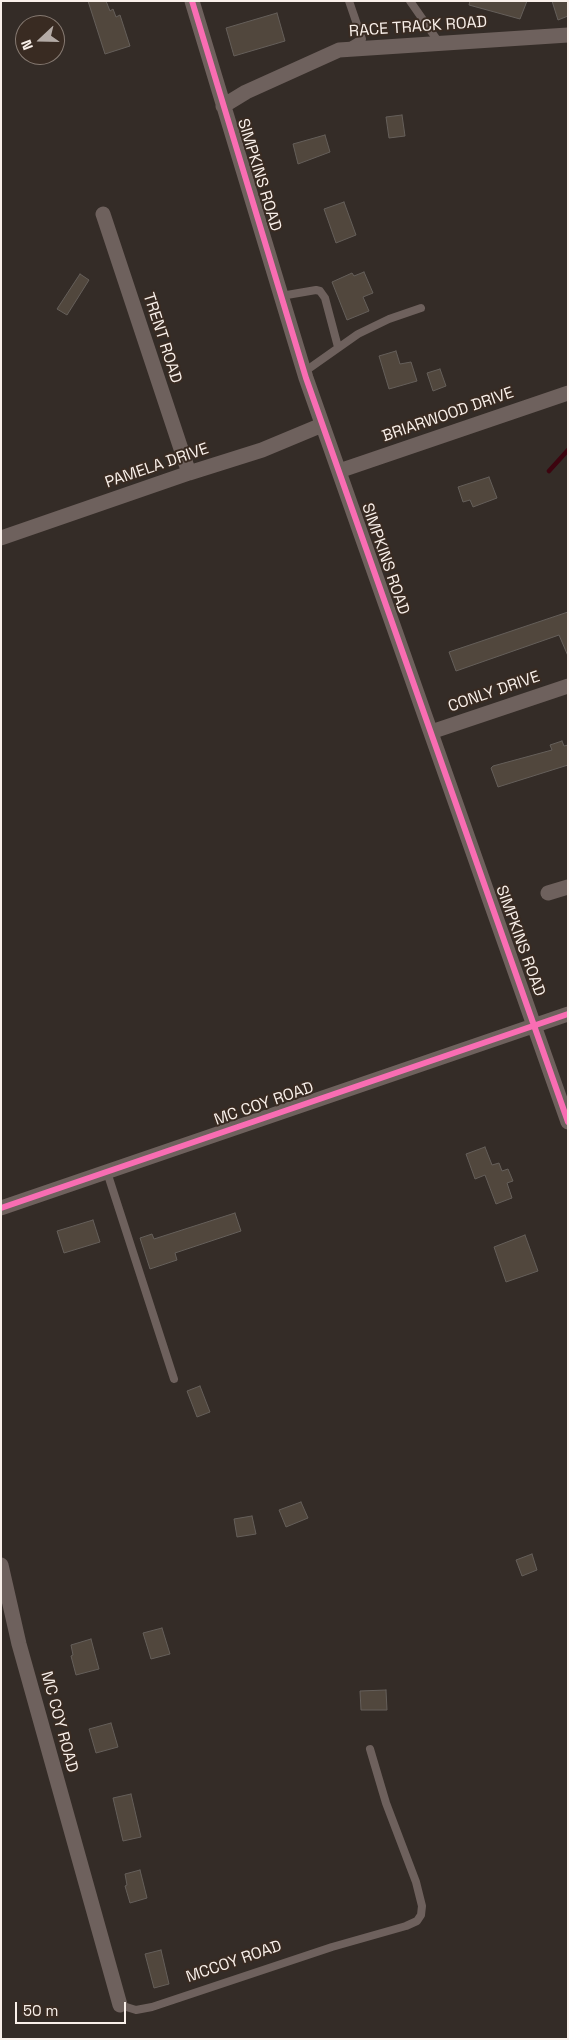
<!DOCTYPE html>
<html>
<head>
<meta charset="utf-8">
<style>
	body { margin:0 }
	#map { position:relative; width:569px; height:2040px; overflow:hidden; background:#342c27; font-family:"Space Grotesk",sans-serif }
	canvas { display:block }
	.frame { position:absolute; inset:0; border:2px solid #f9f0ea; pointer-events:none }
	.north { position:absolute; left:15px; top:15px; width:50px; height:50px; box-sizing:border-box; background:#392b22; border:1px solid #867a72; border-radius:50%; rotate:249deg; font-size:14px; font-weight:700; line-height:20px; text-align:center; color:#f9f0ea }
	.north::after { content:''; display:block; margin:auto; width:18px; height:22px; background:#b4aba6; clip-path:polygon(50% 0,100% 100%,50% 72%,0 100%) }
	.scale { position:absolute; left:15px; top:2002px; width:111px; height:22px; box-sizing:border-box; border:2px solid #f9f0ea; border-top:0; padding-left:6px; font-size:15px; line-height:18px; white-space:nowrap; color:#f9f0ea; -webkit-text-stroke:4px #392b22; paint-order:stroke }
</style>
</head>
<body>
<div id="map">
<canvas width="569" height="2040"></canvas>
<div class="frame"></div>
<div class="north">N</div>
<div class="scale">50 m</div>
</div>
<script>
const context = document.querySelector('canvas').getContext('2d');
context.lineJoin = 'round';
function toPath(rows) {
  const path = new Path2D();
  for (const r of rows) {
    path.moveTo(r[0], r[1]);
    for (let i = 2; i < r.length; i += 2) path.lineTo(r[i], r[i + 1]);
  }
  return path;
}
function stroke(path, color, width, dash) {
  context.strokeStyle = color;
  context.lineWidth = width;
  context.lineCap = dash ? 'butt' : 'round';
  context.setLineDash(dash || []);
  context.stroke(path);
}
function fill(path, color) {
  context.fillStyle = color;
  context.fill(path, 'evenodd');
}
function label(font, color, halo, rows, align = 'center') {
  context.font = font + ' "Space Grotesk",sans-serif';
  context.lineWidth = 4;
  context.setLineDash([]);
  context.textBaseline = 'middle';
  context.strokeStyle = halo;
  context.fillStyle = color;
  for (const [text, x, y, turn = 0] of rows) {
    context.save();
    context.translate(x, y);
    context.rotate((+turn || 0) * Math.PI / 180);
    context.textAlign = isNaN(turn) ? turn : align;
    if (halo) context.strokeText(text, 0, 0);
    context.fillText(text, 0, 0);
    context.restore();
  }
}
stroke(toPath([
	[549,471,568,450]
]), '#3d040f', 4.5);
const building = toPath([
	[88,1,106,1,110,11,113,9,116,17,120,15,130,46,105,54,88,1],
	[470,1,527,1,520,19,469,5,470,1],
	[552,1,568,1,568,16,558,20,552,1],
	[277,13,285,41,234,56,226,28,277,13],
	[402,115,405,136,389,138,386,117,402,115],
	[325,135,330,152,298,164,293,144,325,135],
	[344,202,356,235,336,243,324,209,344,202],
	[364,272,373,293,363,297,369,311,347,320,332,282,352,273,354,276,364,272],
	[80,274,89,280,67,315,57,309,80,274],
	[396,351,400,364,411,362,417,381,389,389,379,356,396,351],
	[440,369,446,386,433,391,427,373,440,369],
	[489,477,497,498,473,507,470,500,463,502,458,487,489,477],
	[568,612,568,656,559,635,456,671,449,652,568,612],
	[562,741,564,746,568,745,568,765,498,787,491,768,493,766,552,750,550,745,562,741],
	[485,1147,492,1165,499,1163,502,1171,508,1169,513,1181,507,1183,512,1198,496,1204,485,1175,475,1179,466,1154,485,1147],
	[235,1213,241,1231,175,1253,177,1260,150,1269,140,1238,152,1234,154,1239,235,1213],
	[93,1220,100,1242,64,1253,57,1231,93,1220],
	[525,1235,538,1271,506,1282,494,1247,525,1235],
	[200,1386,210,1412,197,1417,187,1391,200,1386],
	[301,1502,308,1518,286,1527,279,1510,301,1502],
	[252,1516,256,1534,237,1537,234,1519,252,1516],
	[532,1554,537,1570,522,1576,516,1560,532,1554],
	[162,1628,170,1654,151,1659,143,1633,162,1628],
	[91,1639,99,1669,76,1675,71,1656,73,1655,71,1645,91,1639],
	[386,1690,387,1710,361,1710,360,1691,386,1690],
	[111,1723,118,1747,96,1753,89,1729,111,1723],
	[131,1794,141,1837,123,1841,113,1798,131,1794],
	[140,1870,147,1898,130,1903,125,1886,127,1885,125,1874,140,1870],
	[161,1950,169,1984,154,1988,145,1954,161,1950]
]);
fill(building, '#51473d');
stroke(building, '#655f5a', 1);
stroke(toPath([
	[349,1,362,39,352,45],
	[410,1,440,44],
	[281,296,316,290,320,291,325,298,338,347],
	[304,372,358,334,389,319,421,308],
	[107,1172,174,1379],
	[120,2005,136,2010,152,2007,332,1947,406,1926,417,1921,421,1915,422,1906,416,1882,386,1803,370,1749]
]), '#6e615d', 8);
stroke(toPath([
	[192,1,306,378,568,1122],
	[223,106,246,92,339,50,568,35],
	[103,214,189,473],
	[339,471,568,393],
	[1,538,189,473,262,450,322,425],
	[431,732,568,686],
	[548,893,568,887],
	[1,1208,568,1014],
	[1,1565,19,1644,120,2005]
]), '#6e615d', 15);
stroke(toPath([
	[192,1,306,378,568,1122],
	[1,1208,568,1014]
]), '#f96db3', 6);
label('16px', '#f9f0ea', '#392b22', [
	["RACE TRACK ROAD",418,27,-4],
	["SIMPKINS ROAD",259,175,73],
	["TRENT ROAD",162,338,72],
	["BRIARWOOD DRIVE",448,415,-19],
	["PAMELA DRIVE",157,466,-19],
	["SIMPKINS ROAD",385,559,71],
	["CONLY DRIVE",494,692,-19],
	["SIMPKINS ROAD",520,941,70],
	["MC COY ROAD",264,1104,-19],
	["MC COY ROAD",59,1722,75],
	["MCCOY ROAD",234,1962,-19]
]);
</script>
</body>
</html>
